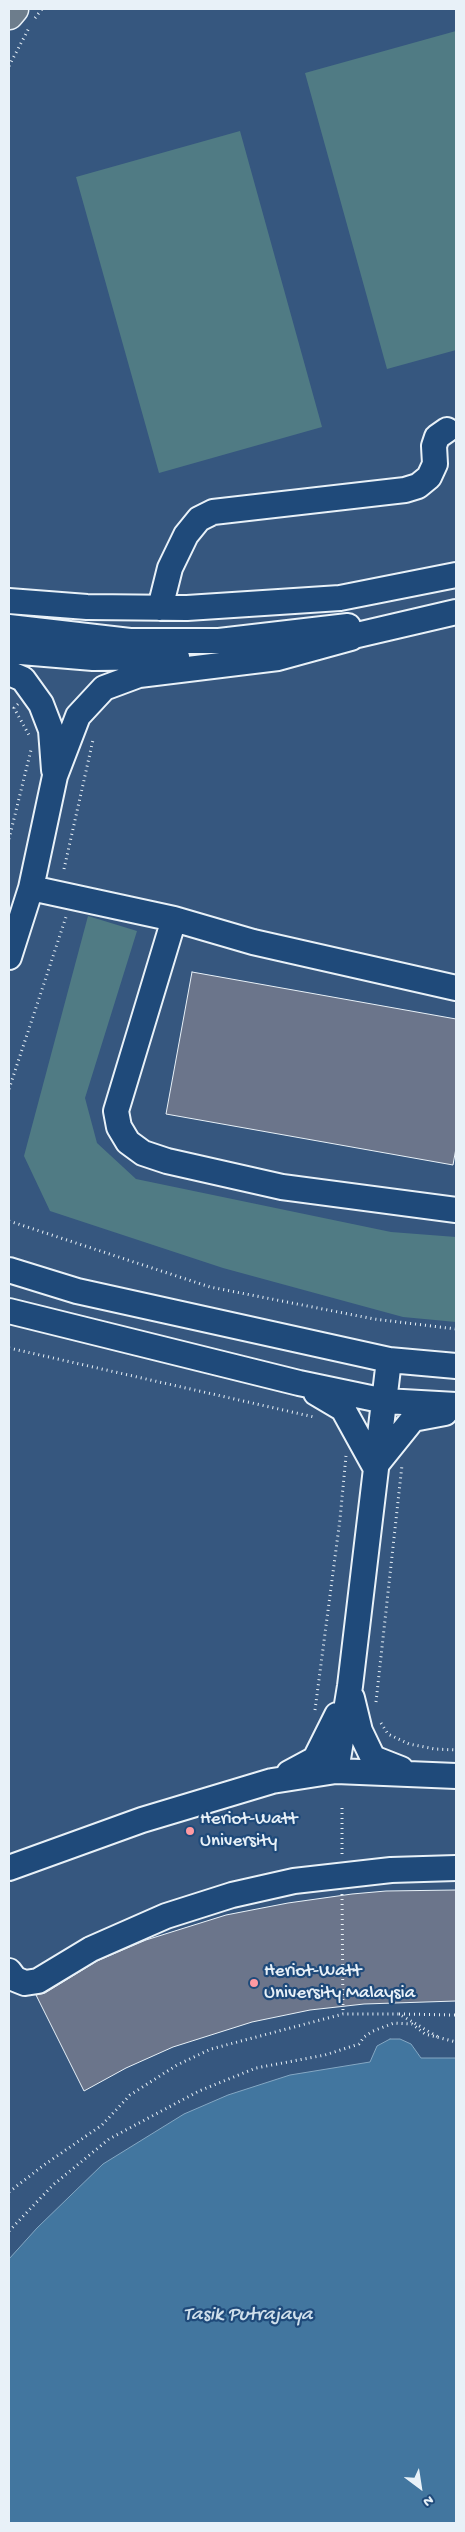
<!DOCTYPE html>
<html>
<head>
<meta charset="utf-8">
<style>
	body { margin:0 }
	#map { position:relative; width:465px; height:2532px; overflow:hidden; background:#36577f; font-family:"Gochi Hand",sans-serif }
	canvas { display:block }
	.frame { position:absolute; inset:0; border:10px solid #e8f1f8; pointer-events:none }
	.north { position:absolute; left:395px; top:2462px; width:50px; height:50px; -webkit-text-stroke:4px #1f4a7a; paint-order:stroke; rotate:149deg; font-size:14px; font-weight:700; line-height:20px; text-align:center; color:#e8f1f8 }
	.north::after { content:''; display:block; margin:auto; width:18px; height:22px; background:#e8f1f8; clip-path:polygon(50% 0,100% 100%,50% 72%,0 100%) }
</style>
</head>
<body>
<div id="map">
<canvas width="465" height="2532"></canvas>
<div class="frame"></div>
<div class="north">N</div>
</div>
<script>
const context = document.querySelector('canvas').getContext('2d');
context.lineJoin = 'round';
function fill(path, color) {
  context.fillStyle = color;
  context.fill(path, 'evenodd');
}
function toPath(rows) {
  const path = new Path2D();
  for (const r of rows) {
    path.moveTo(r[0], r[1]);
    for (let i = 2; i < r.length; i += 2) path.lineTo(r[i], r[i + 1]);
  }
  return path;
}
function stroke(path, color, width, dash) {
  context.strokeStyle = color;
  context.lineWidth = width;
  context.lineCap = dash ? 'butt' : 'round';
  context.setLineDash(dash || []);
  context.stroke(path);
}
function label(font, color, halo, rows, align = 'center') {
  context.font = font + ' "Gochi Hand",sans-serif';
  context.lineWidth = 4.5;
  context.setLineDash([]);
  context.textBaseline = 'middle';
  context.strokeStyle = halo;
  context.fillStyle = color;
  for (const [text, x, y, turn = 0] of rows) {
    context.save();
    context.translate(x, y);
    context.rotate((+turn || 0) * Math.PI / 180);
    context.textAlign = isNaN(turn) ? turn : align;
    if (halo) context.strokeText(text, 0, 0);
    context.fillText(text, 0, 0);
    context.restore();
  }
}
fill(toPath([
	[456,31,456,350,387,369,305,73],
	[240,131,322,427,159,473,76,177],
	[88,916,137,931,85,1098,97,1143,136,1179,391,1232,456,1237,456,1322,403,1317,223,1268,50,1211,24,1156]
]), '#507b84');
const water = toPath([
	[390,2039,400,2039,411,2044,421,2058,456,2058,456,2523,9,2523,9,2259,37,2228,103,2164,184,2114,228,2095,290,2075,370,2062,377,2046,390,2039]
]);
fill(water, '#42769f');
stroke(water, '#84a7c3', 1);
const building = toPath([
	[192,972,456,1019,456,1148,453,1165,166,1114,192,972],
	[456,1890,456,2001,364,2004,310,2010,252,2022,173,2047,126,2068,84,2091,36,1995,45,1993,97,1961,146,1940,226,1915,288,1903,352,1894,386,1891,456,1890]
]);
fill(building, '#6b758b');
stroke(building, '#e8f1f8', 1);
const minor = toPath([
	[9,601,87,607,187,608,340,598,456,575],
	[160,608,170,568,186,535,199,519,213,512,405,490,418,486,429,477,435,464,434,446,437,437,447,430],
	[9,627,130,641,219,641,348,626],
	[336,640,456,612],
	[9,651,93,658,177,657],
	[9,673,23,679,41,704,51,730,54,770],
	[31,888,174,919,253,942,456,988],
	[174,919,116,1111,119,1127,128,1142,143,1153,167,1161,282,1187,456,1210],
	[9,957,31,888,55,776,78,716,104,688,139,675,278,658,351,638],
	[9,1270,77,1291,389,1360,456,1366],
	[9,1311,299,1383,385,1401,456,1405],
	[316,1393,343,1409,375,1467],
	[376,1465,413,1419,445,1413],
	[352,1698,360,1731,373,1758,401,1769],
	[336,1771,350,1686,389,1360],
	[289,1773,315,1759,337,1715],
	[9,1868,142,1820,272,1781,336,1771,456,1776],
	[9,1971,15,1979,25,1983,38,1981,91,1949,166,1916,232,1895,294,1881,391,1870,456,1868]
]);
const major = toPath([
	[9,15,14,9]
]);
stroke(minor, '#e8f1f8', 28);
stroke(major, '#e8f1f8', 31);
stroke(toPath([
	[35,18,42,9],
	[9,66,29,28],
	[18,704,14,708,29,735],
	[9,839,31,750],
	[64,869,93,740],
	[9,1089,67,914],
	[9,1221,210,1287,374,1319,456,1329],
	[9,1348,314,1417],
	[376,1702,402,1465],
	[315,1710,340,1519,346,1456],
	[381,1723,388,1734,409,1744,435,1749,456,1750],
	[342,1808,342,1855],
	[342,1894,343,2014],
	[399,2014,456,2015],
	[9,2192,44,2165,102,2125,130,2095,177,2065,211,2049,343,2014,399,2014,438,2037],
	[9,2231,53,2185,109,2139,199,2091,256,2068,325,2055,359,2044,364,2037,373,2031,394,2023,412,2024,425,2034,456,2042]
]), '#e8f1f8', 3, [1, 4]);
stroke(minor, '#1f4a7a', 24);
stroke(major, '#6d7d8c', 28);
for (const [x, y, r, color] of [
	[190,1831,5,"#ff9aa2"],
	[254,1983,5,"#ff9aa2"]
]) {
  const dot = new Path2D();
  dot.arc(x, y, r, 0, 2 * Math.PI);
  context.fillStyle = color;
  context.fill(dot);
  stroke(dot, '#1f4a7a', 2);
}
label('19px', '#e8f1f8', '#1f4a7a', [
	["Heriot-Watt",200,1820],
	["University",200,1842],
	["Heriot-Watt",264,1972],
	["University Malaysia",264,1994]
], 'left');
label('italic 20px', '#cfdfeb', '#1f4a7a', [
	["Tasik Putrajaya",248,2316]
]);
</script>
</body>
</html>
